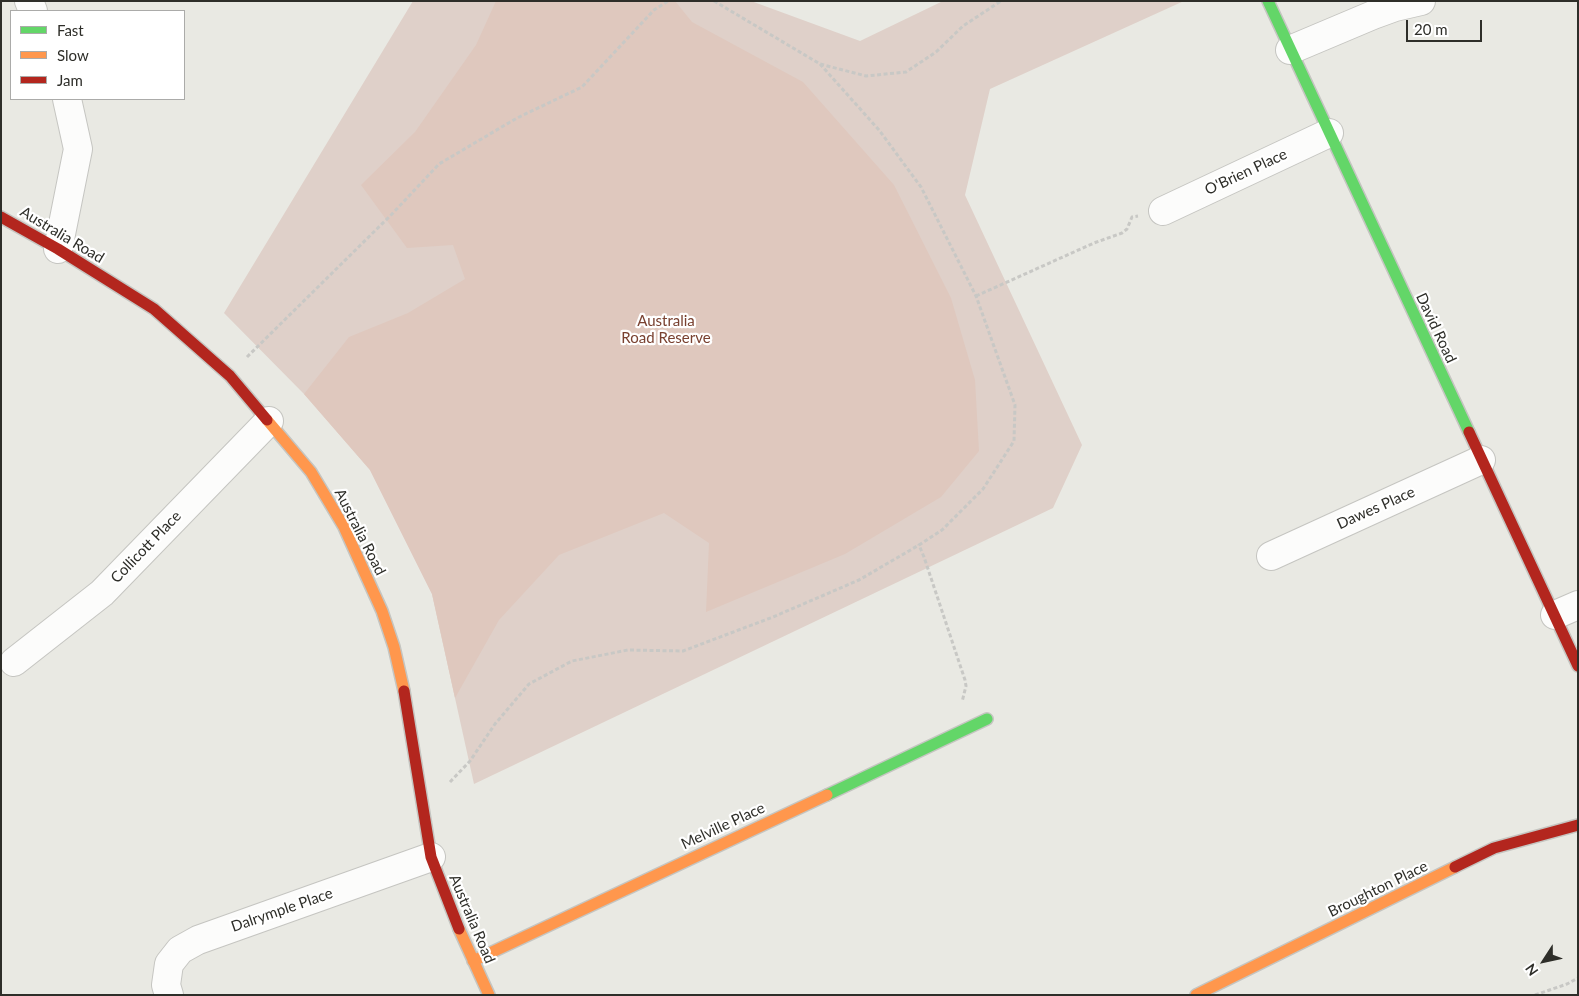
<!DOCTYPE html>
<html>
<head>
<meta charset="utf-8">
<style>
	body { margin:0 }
	#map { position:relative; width:1579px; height:996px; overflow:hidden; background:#e9e9e3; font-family:Lato,sans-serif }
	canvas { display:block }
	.frame { position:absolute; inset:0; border:2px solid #2e2e29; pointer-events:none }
	.legend { position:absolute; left:10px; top:10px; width:175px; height:90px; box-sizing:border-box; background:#fff; border:1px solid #ababa9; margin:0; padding:6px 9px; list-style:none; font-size:15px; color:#2e2e29 }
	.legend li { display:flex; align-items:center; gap:10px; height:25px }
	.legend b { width:25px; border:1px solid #ababa9 }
	.north { position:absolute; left:1519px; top:936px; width:50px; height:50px; -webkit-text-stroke:4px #fff; paint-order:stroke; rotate:235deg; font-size:14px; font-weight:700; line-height:20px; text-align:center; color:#2e2e29 }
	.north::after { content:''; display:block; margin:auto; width:18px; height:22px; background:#2e2e29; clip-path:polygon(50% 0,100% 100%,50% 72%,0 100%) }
	.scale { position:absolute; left:1406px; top:20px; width:76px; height:22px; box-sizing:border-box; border:2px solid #2e2e29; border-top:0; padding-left:6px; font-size:15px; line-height:18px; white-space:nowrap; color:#2e2e29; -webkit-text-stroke:4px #fff; paint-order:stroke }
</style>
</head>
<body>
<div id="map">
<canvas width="1579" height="996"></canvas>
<div class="frame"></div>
<ul class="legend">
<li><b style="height:6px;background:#63d668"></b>Fast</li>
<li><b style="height:6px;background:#ff974d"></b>Slow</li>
<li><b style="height:6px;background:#b3261e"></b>Jam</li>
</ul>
<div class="north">N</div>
<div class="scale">20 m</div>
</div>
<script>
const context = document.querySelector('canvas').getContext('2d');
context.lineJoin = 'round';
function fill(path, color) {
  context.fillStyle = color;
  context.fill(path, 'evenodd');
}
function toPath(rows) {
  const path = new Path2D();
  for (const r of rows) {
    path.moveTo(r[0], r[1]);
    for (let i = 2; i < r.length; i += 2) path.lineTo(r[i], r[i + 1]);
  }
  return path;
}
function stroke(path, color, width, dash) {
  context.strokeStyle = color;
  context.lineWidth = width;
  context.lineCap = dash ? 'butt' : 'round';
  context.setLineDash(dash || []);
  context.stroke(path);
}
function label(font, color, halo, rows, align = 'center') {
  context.font = font + ' Lato,sans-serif';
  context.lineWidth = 4.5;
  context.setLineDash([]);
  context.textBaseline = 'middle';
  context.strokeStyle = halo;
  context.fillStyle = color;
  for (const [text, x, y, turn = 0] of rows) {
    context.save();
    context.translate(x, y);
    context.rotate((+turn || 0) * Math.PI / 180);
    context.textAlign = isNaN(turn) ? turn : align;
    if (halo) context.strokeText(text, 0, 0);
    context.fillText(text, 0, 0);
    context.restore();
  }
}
fill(toPath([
	[413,1,751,1,860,41,943,1,1184,1,990,89,965,195,1082,445,1053,508,474,784,432,594,370,470,304,394,224,313]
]), '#dfd0c9');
fill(toPath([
	[496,1,675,1,692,22,803,82,894,185,951,298,975,380,979,451,941,497,845,554,706,612,709,543,664,513,559,555,499,620,455,698,432,594,370,470,304,394,349,337,408,313,465,279,453,245,407,248,361,185,415,132,476,45]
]), '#dfc8be');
const street = toPath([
	[29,1,33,11],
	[1290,50,1373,15,1395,7,1421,1],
	[1163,211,1329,133],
	[58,249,78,149,67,99],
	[1271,556,1481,460],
	[1555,615,1578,605],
	[14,662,102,593,269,421],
	[169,995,166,985,169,964,180,950,198,940,431,857]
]);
const fast = toPath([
	[1268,1,1469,432],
	[827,795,987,719]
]);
const slow = toPath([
	[267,420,311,472,344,527,382,611,394,647,404,691],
	[459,929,489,995],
	[473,961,827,795],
	[1196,995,1455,867]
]);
const jam = toPath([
	[1,217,58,249,154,309,230,376,267,420],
	[1469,432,1578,666],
	[404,691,431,857,459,929],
	[1455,867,1494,848,1578,825]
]);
stroke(street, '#c5c5c1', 30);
stroke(fast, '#c5c5c1', 14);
stroke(slow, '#c5c5c1', 14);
stroke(jam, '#c5c5c1', 14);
stroke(toPath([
	[714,1,820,64,866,76,906,72,936,52,963,26,1001,1],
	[820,64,879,130,921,187,976,296,1015,405,1014,441,983,489,942,530,919,545,924,557,965,680,966,686,962,702],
	[976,296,1094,243,1122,233,1127,229,1132,217,1138,216],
	[247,357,392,214,439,164,517,118,582,87,654,10,668,1],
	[450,782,470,761,495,724,529,684,572,661,628,650,683,651,773,617,859,580,919,545],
	[1535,995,1567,984,1578,978]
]), '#c8c8c5', 3, [4, 2.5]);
stroke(street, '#fcfcfb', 28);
stroke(fast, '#63d668', 11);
stroke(slow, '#ff974d', 11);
stroke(jam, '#b3261e', 11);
label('15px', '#2e2e29', '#fff', [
	["O'Brien Place",1246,172,-25],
	["Australia Road",62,235,31],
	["David Road",1436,328,65],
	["Dawes Place",1376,508,-24],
	["Australia Road",360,532,63],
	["Collicott Place",146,547,-46],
	["Melville Place",723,826,-25],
	["Broughton Place",1378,889,-26],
	["Dalrymple Place",282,910,-19],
	["Australia Road",472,919,67]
]);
label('15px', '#794130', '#fff', [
	["Australia",666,321],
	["Road Reserve",666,338]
]);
</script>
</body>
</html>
